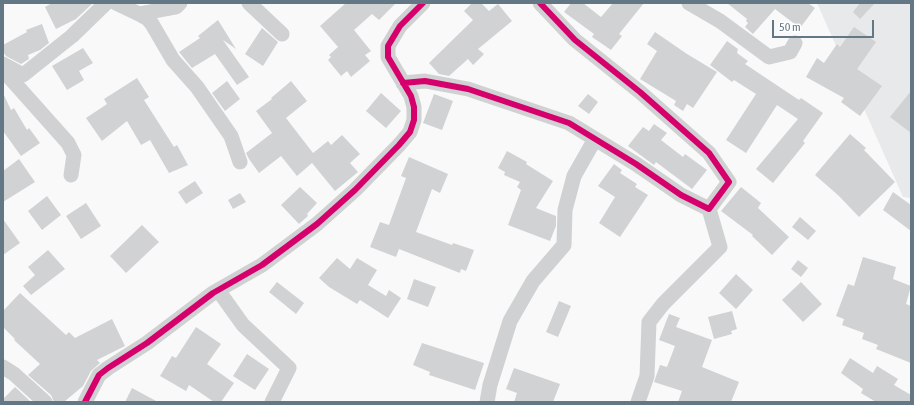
<!DOCTYPE html>
<html>
<head>
<meta charset="utf-8">
<style>
	body { margin:0 }
	#map { position:relative; width:914px; height:405px; overflow:hidden; background:#f9f9f9; font-family:"Asap Condensed",sans-serif }
	canvas { display:block }
	.frame { position:absolute; inset:0; border:4px solid #647784; pointer-events:none }
	.scale { position:absolute; left:772px; top:20px; width:102px; height:18px; box-sizing:border-box; border:2px solid #647784; border-top:0; padding-left:5px; font-size:12px; line-height:14px; white-space:nowrap; color:#647784; -webkit-text-stroke:3px #fff; paint-order:stroke }
</style>
</head>
<body>
<div id="map">
<canvas width="914" height="405"></canvas>
<div class="frame"></div>
<div class="scale">50 m</div>
</div>
<script>
const context = document.querySelector('canvas').getContext('2d');
context.lineJoin = 'round';
function fill(path, color) {
  context.fillStyle = color;
  context.fill(path, 'evenodd');
}
function toPath(rows) {
  const path = new Path2D();
  for (const r of rows) {
    path.moveTo(r[0], r[1]);
    for (let i = 2; i < r.length; i += 2) path.lineTo(r[i], r[i + 1]);
  }
  return path;
}
function stroke(path, color, width, dash) {
  context.strokeStyle = color;
  context.lineWidth = width;
  context.lineCap = dash ? 'butt' : 'round';
  context.setLineDash(dash || []);
  context.stroke(path);
}
fill(toPath([
	[817,3,911,3,911,198,903,197]
]), '#e8e9ea');
fill(toPath([
	[52,3,93,3,76,19,56,29,45,7],
	[346,3,396,3,379,20,372,14,354,30,371,51,365,55,370,61,351,77,347,71,341,76,328,60,331,57,329,55,338,47,320,26],
	[472,3,481,3,489,11,498,4,512,21,478,49,484,54,473,65,468,59,449,76,439,74,429,63,473,20,464,11],
	[571,3,583,3,601,17,613,3,644,3,619,34,622,36,611,50,592,37,594,34,564,12],
	[727,3,808,3,815,8,800,28,775,9,753,34,745,27,748,23,746,21,747,19],
	[860,3,875,3,860,19,853,12],
	[218,20,236,49,223,40,249,77,237,85,215,54,192,68,179,52,200,38,198,36],
	[42,24,49,43,40,50,28,55,29,59,21,64,6,56,3,52,3,45,27,32,26,30],
	[854,27,876,42,857,69,882,86,860,116,841,102,844,98,806,77,817,58,824,63,837,44,840,47],
	[262,28,278,42,263,66,245,54],
	[655,32,687,54,717,72,693,108,687,104,683,111,674,105,676,101,640,79,657,51,647,44],
	[727,41,738,49,737,53,748,61,745,64,799,100,801,98,823,113,803,141,805,143,773,183,756,169,798,119,777,105,746,153,726,140,756,94,734,80,732,82,710,65],
	[83,48,93,63,79,71,84,80,67,90,52,66],
	[137,78,149,97,144,100,174,147,177,145,188,165,169,173,150,140,141,145,127,121,102,141,86,118,107,104,104,99],
	[227,81,240,99,225,111,212,93],
	[291,81,307,101,286,118,313,153,328,141,331,145,342,135,360,154,350,163,358,172,335,191,312,163,297,176,281,156,259,173,249,159,246,153,272,133,256,111,272,99,271,98],
	[911,91,911,133,890,117],
	[3,93,11,110,14,108,27,130,29,128,40,143,21,156,3,131],
	[381,93,401,111,386,128,366,111],
	[434,94,453,101,442,130,423,123],
	[588,94,598,102,589,114,578,106],
	[654,124,667,133,661,140,683,157,685,154,707,170,692,189,656,162,654,165,628,146,643,127,649,131],
	[850,134,866,148,864,150,895,182,859,217,839,196,815,175],
	[507,151,527,162,526,164,553,181,536,208,556,216,556,226,550,241,508,225,521,190,517,187,520,182,504,175,505,172,498,168],
	[409,157,448,174,440,193,432,189,416,232,452,245,453,243,474,250,466,271,461,269,460,273,399,249,396,257,370,247,380,222,389,225,406,178,401,176],
	[19,159,35,182,3,202,3,171],
	[614,164,622,170,620,173,637,184,635,187,648,195,620,237,599,223,615,197,598,186],
	[195,181,203,193,186,204,178,192],
	[300,187,317,203,307,214,308,216,299,224,281,205],
	[741,187,761,203,758,208,789,237,772,255,752,236,753,235,721,211],
	[893,192,911,205,911,231,883,210],
	[240,193,246,202,233,209,228,200],
	[47,196,61,215,42,230,28,211],
	[86,203,101,226,81,239,66,216],
	[800,217,816,231,808,240,792,227],
	[3,219,20,243,3,255],
	[142,225,159,242,126,273,110,256],
	[48,250,65,269,31,295,23,286,35,275,28,267],
	[863,257,896,267,893,279,911,286,906,304,911,306,911,363,876,349,878,345,862,339,864,333,842,325,844,319,836,316,848,284,854,286],
	[337,258,350,269,357,258,377,270,368,285,386,296,389,290,401,298,388,318,360,300,357,304,329,287,319,278],
	[798,260,808,268,801,277,791,269],
	[736,274,753,290,736,309,719,293],
	[414,279,436,287,428,307,407,299],
	[277,282,304,303,296,314,269,292],
	[801,282,822,304,803,322,782,300],
	[20,293,66,335,69,332,75,338,112,319,125,346,97,360,100,363,91,371,83,386,64,402,54,402,51,395,28,375,40,364,14,340,15,339,3,327,3,311],
	[559,301,571,306,558,337,546,332],
	[732,311,737,329,731,331,732,334,714,339,708,317],
	[669,314,680,318,676,327,712,340,702,367,739,382,731,402,678,402,682,391,654,382,660,365,667,367,675,346,659,340],
	[196,327,221,344,207,364,234,383,221,402,214,402,189,385,186,391,160,376,172,356,176,358],
	[422,343,484,363,475,390,429,375,430,372,413,365],
	[247,354,269,369,255,390,233,376],
	[850,358,873,373,877,366,898,379,894,385,911,395,911,402,876,402,861,393,863,389,841,373],
	[514,368,560,384,553,402,514,402,517,393,506,389],
	[15,387,31,402,3,402,3,399],
	[132,388,158,402,125,402]
]), '#d0d2d4');
stroke(toPath([
	[116,3,139,14,176,7,180,3],
	[249,3,282,34],
	[689,3,720,21,769,57,790,52,795,43],
	[139,14,148,19,152,24,173,60,197,87,231,136,240,162],
	[3,64,23,75,72,36,106,3],
	[3,70,68,143,74,155,71,175],
	[403,83,425,81,468,89,569,123,636,164,681,195,709,209,729,182,709,153,640,92,575,40,540,3],
	[218,290,243,325,289,368,272,402],
	[3,367,14,374,45,402],
	[85,402,99,375,108,368,147,343,213,293,262,265,317,224,355,190,399,145,410,132,414,120,414,107,411,96,388,57,388,46,400,26,423,3],
	[487,402,490,385,510,321,533,281,564,245,565,210,574,176,595,139],
	[638,402,647,376,649,322,663,304,720,247,709,209]
]), '#cfd1d2', 15);
stroke(toPath([
	[403,83,425,81,468,89,569,123,636,164,681,195,709,209,729,182,709,153,640,92,575,40,540,3],
	[85,402,99,375,108,368,147,343,213,293,262,265,317,224,355,190,399,145,410,132,414,120,414,107,411,96,388,57,388,46,400,26,423,3]
]), '#d6006c', 6);
</script>
</body>
</html>
